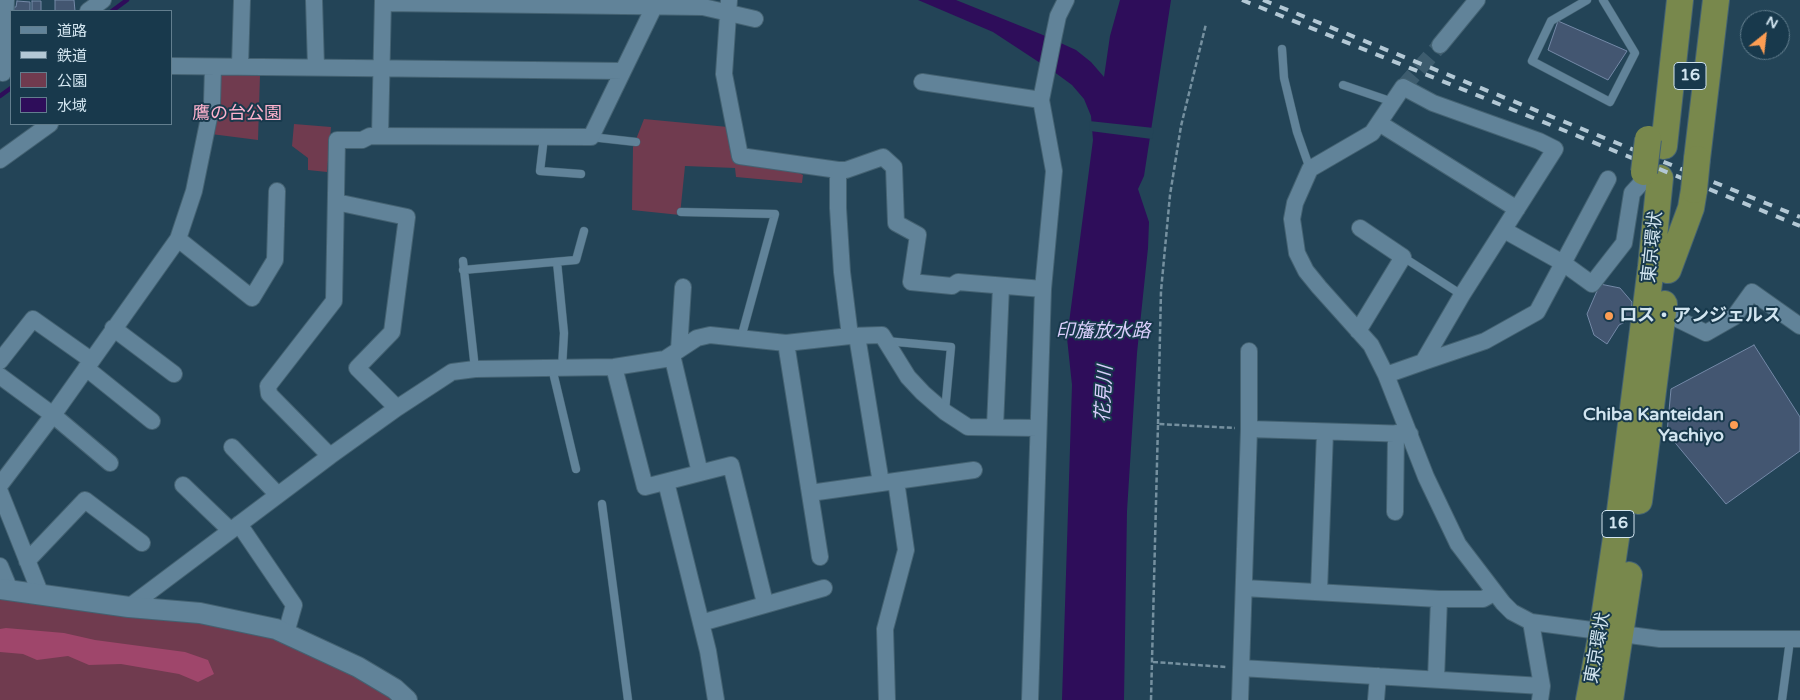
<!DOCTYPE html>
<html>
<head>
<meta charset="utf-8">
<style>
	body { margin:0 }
	#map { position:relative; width:1800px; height:700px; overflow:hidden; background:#234457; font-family:"Varela Round","Noto Sans JP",sans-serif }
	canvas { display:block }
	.legend { position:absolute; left:10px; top:10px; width:162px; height:115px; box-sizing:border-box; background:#18394c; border:1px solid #627e8e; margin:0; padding:6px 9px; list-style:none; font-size:15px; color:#d2e5f0 }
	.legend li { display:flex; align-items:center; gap:10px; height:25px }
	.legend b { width:25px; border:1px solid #627e8e }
	.north { position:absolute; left:1740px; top:10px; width:50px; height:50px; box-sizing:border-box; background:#18394c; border:1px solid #627e8e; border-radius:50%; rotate:29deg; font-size:14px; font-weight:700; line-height:20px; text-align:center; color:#d2e5f0 }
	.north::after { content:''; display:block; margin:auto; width:18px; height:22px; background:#fc9d53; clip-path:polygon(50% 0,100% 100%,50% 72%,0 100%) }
</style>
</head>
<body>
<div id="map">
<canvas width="1800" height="700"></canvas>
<ul class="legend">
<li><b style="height:6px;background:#618399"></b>道路</li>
<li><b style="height:6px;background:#b3c8d5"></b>鉄道</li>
<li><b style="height:14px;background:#703b4f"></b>公園</li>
<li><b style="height:14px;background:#2e0d5a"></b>水域</li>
</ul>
<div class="north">N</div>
</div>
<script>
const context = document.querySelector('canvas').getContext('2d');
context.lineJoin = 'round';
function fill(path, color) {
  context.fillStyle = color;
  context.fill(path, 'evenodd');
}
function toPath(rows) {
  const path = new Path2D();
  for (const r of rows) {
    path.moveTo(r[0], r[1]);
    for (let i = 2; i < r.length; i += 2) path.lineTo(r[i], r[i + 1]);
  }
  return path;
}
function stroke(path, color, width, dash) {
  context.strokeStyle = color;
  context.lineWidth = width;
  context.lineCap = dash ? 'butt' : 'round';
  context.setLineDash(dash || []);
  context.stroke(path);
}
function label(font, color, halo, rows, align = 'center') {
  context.font = font + ' "Varela Round","Noto Sans JP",sans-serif';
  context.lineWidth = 4;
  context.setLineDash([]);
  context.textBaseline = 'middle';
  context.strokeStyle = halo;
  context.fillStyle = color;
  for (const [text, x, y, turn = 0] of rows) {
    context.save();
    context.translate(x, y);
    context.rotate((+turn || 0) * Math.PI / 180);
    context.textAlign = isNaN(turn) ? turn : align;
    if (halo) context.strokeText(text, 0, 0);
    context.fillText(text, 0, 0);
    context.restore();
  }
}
fill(toPath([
	[224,74,260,75,258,140,211,134,217,78],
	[644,119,728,127,736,162,789,168,803,175,802,183,736,177,735,168,685,166,680,215,632,210,633,147],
	[294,124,331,127,327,172,308,170,308,158,292,146],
	[0,596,198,622,273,638,352,674,384,692,394,700,0,700]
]), '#703b4f');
fill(toPath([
	[6,628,64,633,95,640,185,652,208,660,214,674,198,682,179,674,121,664,89,665,68,656,37,660,23,654,0,652,0,629]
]), '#9f466b');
fill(toPath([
	[918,0,956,0,1043,35,1076,50,1091,62,1104,77,1110,36,1120,0,1171,0,1144,176,1138,189,1149,222,1148,248,1137,353,1127,511,1124,700,1062,700,1072,385,1067,338,1093,140,1091,116,1084,99,1072,85,1057,74,993,32]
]), '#2e0d5a');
fill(toPath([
	[1089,121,1154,128,1152,139,1090,131]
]), '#234457');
stroke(toPath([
	[112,11,127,0],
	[0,96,11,88]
]), '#2e0d5a', 4.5);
const building = toPath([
	[55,0,74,0,75,11,55,11,55,0],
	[17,1,30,2,30,11,14,11,14,7,16,7,17,1],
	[32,1,41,1,41,11,32,11,32,1],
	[1558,21,1627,51,1608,80,1548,50,1558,21],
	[1600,284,1620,288,1632,302,1631,319,1619,325,1607,344,1594,335,1587,314,1600,284],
	[1754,345,1800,417,1800,451,1726,504,1667,433,1671,389,1754,345]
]);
fill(building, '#435671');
stroke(building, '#7489a7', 1);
stroke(toPath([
	[1403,87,1440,45]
]), '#3d5c6e', 16, [16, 8]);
const service = toPath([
	[1587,0,1551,21,1532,61,1610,102,1635,53,1603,0],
	[1282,49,1284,78,1297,132,1310,169],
	[1343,85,1393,102],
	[544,137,540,171,581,174],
	[591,137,636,142],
	[681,212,775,214,741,338],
	[1403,257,1462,295],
	[463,261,475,369],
	[557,262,564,333,562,368],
	[463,270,576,260,584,231],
	[886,341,951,347,945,411],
	[552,368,576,469],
	[602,504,628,700],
	[1782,700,1790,640]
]);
const minor = toPath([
	[314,0,316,67],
	[729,0,724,74,740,156,838,170,838,208,842,272,850,336,882,335,908,377,923,393,945,412,968,427,1038,428],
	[383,3,703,7,755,19],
	[88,11,103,0],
	[1440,45,1477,0],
	[171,66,623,71],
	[240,66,242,0],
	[3,73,6,0],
	[922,82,1041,100],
	[1379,123,1517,209],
	[380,136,383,0],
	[0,160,50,124],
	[838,170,846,170,883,157,894,167,896,223,918,235,911,282,952,286,958,282,1043,289],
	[336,202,407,217,392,332,357,368,397,408],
	[1504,230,1563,263,1592,284,1624,243,1632,193,1643,181],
	[178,239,252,298,275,260,277,191],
	[1663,312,1706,333,1734,317,1752,292,1800,326],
	[113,328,174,374],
	[1358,331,1403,257,1360,228],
	[857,336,881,483],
	[786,343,820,557],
	[679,350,683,287],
	[672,355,700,473],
	[0,361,33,319,91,360],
	[1423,362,1485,341,1537,312,1608,179],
	[614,367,645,487,731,465,765,603],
	[86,368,152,421],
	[1386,375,1423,362,1462,295,1555,149,1539,141,1433,103,1403,87,1372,133,1310,169,1295,203,1292,219,1297,253,1306,271,1319,287,1371,345,1386,375,1426,477,1458,544,1503,603,1512,612,1531,622,1660,639,1800,639],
	[0,376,53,415,110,463],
	[995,427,1001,286],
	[1249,429,1249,351],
	[232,447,278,495],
	[330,456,269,394,268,386,334,301,337,140,362,140,370,136,591,137,654,7],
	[666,482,708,651,716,700],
	[0,485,53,415,178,239,194,191,212,103,213,67],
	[183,485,230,530],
	[0,492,41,595],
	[810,493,974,470],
	[1395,512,1396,433],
	[239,524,294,605,286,633],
	[27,561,85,500,142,543],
	[0,566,10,590],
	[1244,588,1439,599,1483,599,1494,593],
	[1319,591,1325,432],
	[129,607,330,456,397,408,452,372,475,369,614,367,665,359,697,338,710,335,786,343,850,336],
	[1531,622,1542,686,1540,700],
	[701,623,824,588],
	[1241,668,1542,686],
	[1436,679,1439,599],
	[887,700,885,629,906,550,896,481],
	[1030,700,1043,289,1054,171,1041,100,1054,35,1058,16,1066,0],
	[1240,700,1249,429,1410,434],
	[1376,700,1378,676]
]);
const tertiary = toPath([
	[0,589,129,607,200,613,276,629,358,667,395,689,407,700]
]);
const trunk = toPath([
	[1664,146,1680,0],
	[1697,159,1716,0],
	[1668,270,1691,208,1694,190],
	[1639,501,1664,304],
	[1589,700,1602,632,1620,511,1651,267,1660,178],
	[1610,700,1629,575]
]);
stroke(service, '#446272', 9);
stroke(minor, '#446272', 18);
stroke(tertiary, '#446272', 22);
stroke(trunk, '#446272', 28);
stroke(toPath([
	[1158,424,1161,291,1170,195,1181,126,1206,24],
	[1153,662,1226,667],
	[1151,700,1158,424,1235,428]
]), '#75909f', 2.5, [5, 2.5]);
stroke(service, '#618399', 8);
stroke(minor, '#618399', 16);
stroke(tertiary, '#618399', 20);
stroke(trunk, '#78884c', 26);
stroke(toPath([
	[1242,0,1800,226],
	[1263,0,1800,217]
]), '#b3c8d5', 4, [9, 9]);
const trunkBridge = toPath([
	[1644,172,1648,139],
	[1694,190,1697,159]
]);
stroke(trunkBridge, '#446272', 28, []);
stroke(trunkBridge, '#78884c', 26);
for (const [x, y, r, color] of [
	[1609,316,5,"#fc9d53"],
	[1734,425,5,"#fc9d53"]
]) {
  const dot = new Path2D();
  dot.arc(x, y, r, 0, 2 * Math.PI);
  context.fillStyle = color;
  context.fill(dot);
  stroke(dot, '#18394c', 2);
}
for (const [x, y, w] of [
	[1690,76,32],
	[1618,524,32]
]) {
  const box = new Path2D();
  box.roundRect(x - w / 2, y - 13.5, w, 27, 4);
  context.fillStyle = '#18394c';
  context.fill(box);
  stroke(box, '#d2e5f0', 1);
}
label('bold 16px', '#d2e5f0', null, [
	["16",1690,76],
	["16",1618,524]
]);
label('18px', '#fdb2cd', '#18394c', [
	["鷹の台公園",237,114]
]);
label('18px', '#d2e5f0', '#18394c', [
	["東京環状",1653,247,-84],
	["東京環状",1598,648,-80]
]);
label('bold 18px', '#d2e5f0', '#18394c', [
	["ロス・アンジェルス",1619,316],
	["Chiba Kanteidan",1724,415,"right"],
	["Yachiyo",1724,436,"right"]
], 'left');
label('italic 19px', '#d9cefb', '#18394c', [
	["印旛放水路",1103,332],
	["花見川",1105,394,-87]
]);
</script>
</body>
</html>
